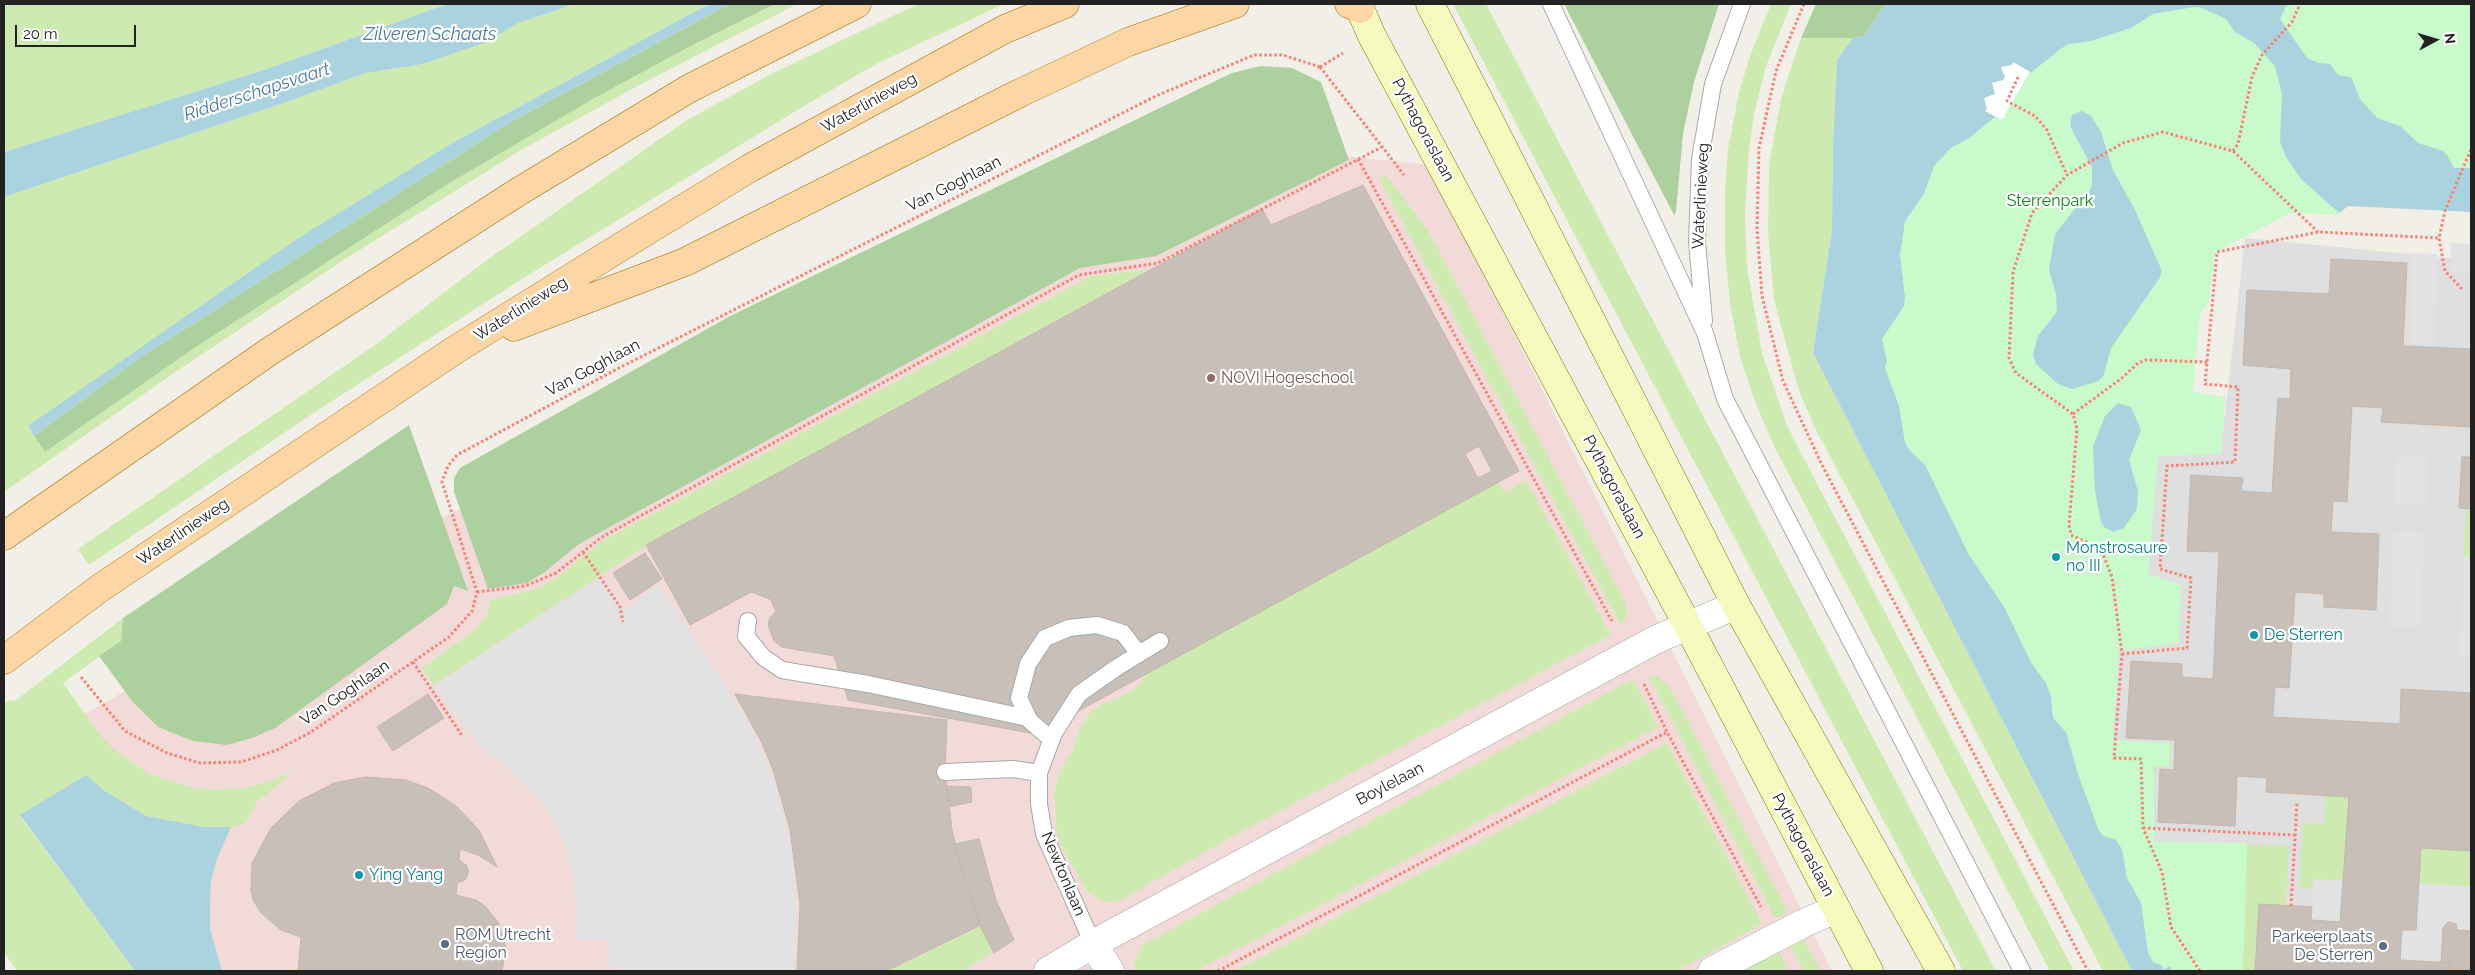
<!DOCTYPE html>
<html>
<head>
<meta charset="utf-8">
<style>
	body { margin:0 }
	#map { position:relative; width:2475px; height:975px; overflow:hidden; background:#f2efe9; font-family:Raleway,sans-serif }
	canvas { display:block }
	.frame { position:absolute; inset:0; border:5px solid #222; pointer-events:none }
	.north { position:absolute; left:2410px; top:15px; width:50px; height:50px; -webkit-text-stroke:4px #fff; paint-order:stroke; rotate:84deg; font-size:14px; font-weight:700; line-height:20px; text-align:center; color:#222 }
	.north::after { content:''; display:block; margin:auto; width:18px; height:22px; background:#222; clip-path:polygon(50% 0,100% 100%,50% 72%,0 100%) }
	.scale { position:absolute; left:15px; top:25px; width:121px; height:22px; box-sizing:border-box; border:2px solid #222; border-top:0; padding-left:6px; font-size:15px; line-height:18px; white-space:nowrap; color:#222; -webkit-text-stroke:4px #fff; paint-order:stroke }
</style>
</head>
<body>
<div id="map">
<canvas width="2475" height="975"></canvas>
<div class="frame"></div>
<div class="north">N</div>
<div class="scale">20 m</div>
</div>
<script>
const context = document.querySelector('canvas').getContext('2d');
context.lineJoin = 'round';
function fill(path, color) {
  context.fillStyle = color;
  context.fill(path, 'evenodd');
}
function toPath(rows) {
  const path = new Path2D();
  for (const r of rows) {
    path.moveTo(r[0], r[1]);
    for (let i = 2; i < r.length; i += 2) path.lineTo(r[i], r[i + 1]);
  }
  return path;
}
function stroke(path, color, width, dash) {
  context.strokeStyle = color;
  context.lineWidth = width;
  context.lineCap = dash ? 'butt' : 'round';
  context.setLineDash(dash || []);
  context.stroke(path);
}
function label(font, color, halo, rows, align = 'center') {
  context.font = font + ' Raleway,sans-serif';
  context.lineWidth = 4.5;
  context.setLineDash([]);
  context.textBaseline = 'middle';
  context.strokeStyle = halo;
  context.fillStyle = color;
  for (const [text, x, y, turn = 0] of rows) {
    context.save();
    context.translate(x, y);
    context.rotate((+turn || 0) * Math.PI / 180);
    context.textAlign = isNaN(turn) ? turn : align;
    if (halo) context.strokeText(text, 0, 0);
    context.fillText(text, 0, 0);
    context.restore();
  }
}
fill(toPath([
	[2245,238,2471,260,2471,971,2203,971,2092,735,2094,432,2222,440]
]), '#e0dfdf');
fill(toPath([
	[1343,156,1430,165,1832,971,156,971,4,759,422,525]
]), '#f2dad9');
fill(toPath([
	[4,4,447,4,264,70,4,152],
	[575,4,709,4,454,142,28,427,45,452,193,349,443,187,593,99,687,48,775,4,797,4,641,84,523,149,345,259,174,373,4,492,4,197,281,104,366,73,423,64,484,43,516,24],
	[918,4,1004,4,878,63,804,106,525,277,315,412,89,565,78,549,375,345,487,260,687,120,771,74],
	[1458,4,1486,4,1996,971,1963,971,1454,6],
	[1771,4,1791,4,1766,66,1755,109,1749,149,1745,213,1747,267,1762,353,1786,423,1802,455,2074,971,2050,971,1774,446,1756,404,1740,357,1730,304,1725,250,1725,190,1728,149,1739,92,1750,56],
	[1801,38,1853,38,1837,60,1833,144,1832,230,1813,353,2132,971,2103,971,1814,426,1798,388,1774,300,1768,233,1769,165,1781,99],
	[1386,175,1424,225,1437,247,1584,524,1625,602,1627,616,1622,627,1379,179],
	[1150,269,644,547,434,685,422,668,475,630,486,616,491,599,531,591,554,580,601,542,1091,276],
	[1526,480,1611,635,1233,836,1119,901,1104,902,1087,892,1063,849,1057,833,1054,793,1059,774,1073,749,1081,726,1091,712,1102,704,1116,699,1135,689,1148,672,1499,482,1505,493],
	[2466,511,2471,511,2471,557,2464,556],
	[123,618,121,641,63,683,97,731,114,750,149,774,194,788,218,790,245,788,270,781,294,771,258,801,244,825,231,827,204,827,146,816,103,790,86,775,20,816,135,971,17,971,4,952,4,704,9,700,15,701],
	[2118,649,2113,741,2171,743,2170,767,2155,767,2152,842,2289,846,2286,905,2259,905,2255,971,2208,971,2097,738],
	[1648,675,1657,677,1670,687,1788,912,1775,918],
	[1633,679,1658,727,1196,971,1135,971,1135,961,1142,945],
	[1667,743,1762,924,1677,971,1235,971],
	[2326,795,2349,797,2343,890,2299,888,2303,823,2324,824],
	[2421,848,2471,851,2471,923,2419,884],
	[981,926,992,953,963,971,888,971],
	[1804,940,1821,971,1804,971,1791,946],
	[1779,952,1789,971,1741,971]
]), '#cdebb0');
fill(toPath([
	[730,4,775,4,687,48,593,99,443,187,193,349,45,452,34,436,141,357,476,144,514,120],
	[1564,4,1719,4,1694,82,1683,134,1676,212,1674,215],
	[1816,4,1886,4,1864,36,1853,38,1801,38],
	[1260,66,1292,68,1321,82,1349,160,1156,256,1080,268,579,544,545,572,527,583,488,589,454,492,454,478,460,468,730,316,1232,73],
	[409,425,468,591,454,586,447,604,275,728,252,738,227,745,193,741,158,727,132,701,99,656,121,641,123,618]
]), '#add19e');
fill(toPath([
	[1964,4,2471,4,2471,185,2348,206,2338,215,2290,213,2216,252,2209,302,2200,315,2193,392,2225,397,2222,453,2158,457,2148,574,2181,585,2179,643,2119,651,2113,740,2170,743,2169,767,2154,766,2154,842,2247,843,2243,971,2154,971,1869,406,1876,246]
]), '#c8facc');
fill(toPath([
	[2451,243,2471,244,2471,272,2450,271],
	[2413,253,2437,254,2434,345,2410,344],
	[2397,457,2427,458,2426,504,2395,503],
	[2394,532,2424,533,2419,627,2389,626],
	[2464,556,2471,557,2471,658,2460,658],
	[601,576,625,610,658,585,723,681,751,727,774,780,787,827,794,869,797,922,794,971,635,971,607,967,609,939,576,939,576,906,572,873,564,841,553,818,542,803,510,769,484,750,451,710,434,686],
	[2313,879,2471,886,2471,971,2292,971,2296,920,2311,920]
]), '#e2e2e2');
fill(toPath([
	[447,4,575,4,516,24,484,43,423,64,366,73,281,104,4,197,4,152,264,70],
	[709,4,730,4,514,120,476,144,141,357,34,436,28,426,297,239,454,142],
	[1886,4,2287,4,2280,19,2307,58,2319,63,2330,64,2338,75,2351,77,2360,99,2377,118,2400,126,2418,143,2443,151,2447,155,2454,168,2471,168,2471,212,2348,206,2339,213,2301,179,2286,157,2280,142,2282,95,2275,66,2254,43,2235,32,2226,19,2202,8,2194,7,2153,14,2131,28,2091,41,2068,44,2059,50,2028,75,2002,120,1995,117,1969,138,1951,148,1934,166,1924,194,1905,221,1900,255,1905,297,1904,306,1882,339,1887,361,1885,368,1899,406,1905,443,1910,451,1925,465,1969,555,2004,607,2032,664,2046,683,2051,696,2053,718,2066,732,2078,774,2098,829,2103,836,2116,840,2122,849,2127,878,2141,903,2148,953,2153,962,2161,965,2164,970,2170,966,2172,971,2132,971,1813,353,1832,230,1833,144,1837,60,1853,38,1864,36],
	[2082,111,2091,116,2101,132,2113,170,2135,210,2162,271,2159,279,2111,348,2104,375,2099,381,2072,389,2058,384,2036,364,2033,355,2038,336,2057,312,2056,295,2049,269,2055,234,2090,190,2092,184,2092,167,2070,126,2072,115],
	[2118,403,2131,407,2141,430,2129,460,2138,491,2137,509,2124,528,2113,532,2104,527,2101,522,2095,491,2093,447,2105,416],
	[86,775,103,790,146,816,204,827,231,827,217,859,211,881,210,903,210,929,222,971,135,971,20,815]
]), '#aad3df');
fill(toPath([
	[2013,62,2030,72,2002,120,1985,111,1987,109,1984,98,1995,94,1992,83,2003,80,2005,77,2001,67,2012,65]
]), '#fff');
const building = toPath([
	[1363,185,1519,471,1036,734,848,700,834,656,782,647,774,641,768,625,770,618,776,611,770,599,751,592,690,625,646,545,1262,209,1271,225,1363,185],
	[2331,259,2407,263,2403,346,2471,349,2471,427,2381,422,2383,408,2352,406,2347,502,2333,501,2331,532,2379,534,2376,610,2324,607,2324,594,2295,592,2289,688,2275,687,2273,717,2400,724,2401,689,2471,693,2471,851,2421,848,2416,930,2402,930,2400,960,2451,963,2450,971,2255,971,2259,904,2312,907,2311,920,2340,922,2349,797,2266,792,2267,778,2237,776,2235,826,2158,822,2160,769,2174,770,2175,740,2126,738,2131,661,2182,664,2182,677,2213,679,2219,552,2187,551,2191,475,2243,478,2241,491,2272,493,2278,398,2290,399,2291,369,2243,365,2247,290,2329,294,2331,259],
	[1479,446,1492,471,1478,478,1465,454,1479,446],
	[2462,457,2471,457,2471,509,2459,508,2462,457],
	[645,553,662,579,630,600,613,573,645,553],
	[428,694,444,718,393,751,377,727,428,694],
	[735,694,947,720,945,772,952,830,965,884,981,925,886,971,797,971,800,904,790,830,773,770,762,743,735,694],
	[365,777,406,780,428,788,455,805,479,830,497,867,478,855,460,849,459,860,466,865,469,871,465,880,457,883,456,895,476,900,485,906,498,922,506,948,502,971,298,971,301,937,281,930,261,913,253,900,251,889,252,863,271,828,299,801,334,783,365,777],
	[946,786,971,787,972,802,948,807,946,786],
	[979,839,996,900,1014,940,994,953,980,926,954,844,979,839],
	[2448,922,2456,924,2457,930,2471,931,2471,971,2450,971,2451,963,2441,962,2443,928,2448,922]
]);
fill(building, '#c7bfb8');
stroke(building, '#c4b6ab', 1);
const lane = toPath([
	[1551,4,1705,333,1725,399,2022,971],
	[1704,321,1697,242,1700,159,1713,84,1742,4],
	[748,621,746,636,763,657,782,670,868,684,1028,718],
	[1051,739,1030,721,1019,698,1028,664,1045,638,1069,628,1097,625,1123,633,1139,654],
	[945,772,1013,769,1039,773],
	[1093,944,1044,834,1039,804,1039,773,1054,733,1079,694,1116,668,1160,641]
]);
const street = toPath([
	[1093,944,1110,971],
	[1048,971,1093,944,1655,640,1736,605],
	[1712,971,1804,923,1836,909]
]);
const secondary = toPath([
	[1358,4,1372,36,1688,626,1869,971],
	[1430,4,1736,605,1941,971]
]);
const primary = toPath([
	[1349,4,1360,9],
	[514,327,685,262,1020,93,1128,42,1235,4],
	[4,536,270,351,518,192,690,88,857,4],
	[4,660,100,588,455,350,619,248,750,168,1005,29,1065,4]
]);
stroke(lane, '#a9a9a9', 18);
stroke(street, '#a9a9a9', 29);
stroke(secondary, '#707d05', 29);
stroke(primary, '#a06b00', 29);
stroke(toPath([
	[1804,4,1776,71,1759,148,1757,229,1762,296,1783,381,1822,465,2088,971],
	[1320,67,1404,175],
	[1320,67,1343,53],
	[2018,77,2007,101,2035,116,2047,130,2067,175],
	[2233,151,2238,144,2252,77,2262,55,2292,22,2300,4],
	[1358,159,1613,623],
	[2462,289,2445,271,2439,238,2445,211,2471,149],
	[2073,414,2122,378,2138,363,2146,360,2207,362],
	[583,552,620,607,623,622],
	[477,592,525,586,556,573,602,537,1079,275,1158,263,1382,147],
	[2122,654,2187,648,2191,578,2160,569,2167,466,2235,462,2238,387,2205,384,2217,252,2318,232,2439,238],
	[413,662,463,737],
	[81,677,125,731,167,753,200,763,241,762,277,750,311,732,449,637,472,611,477,592,442,482,448,466,457,455,617,369,1158,95,1254,55,1283,55,1320,67],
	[1644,684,1667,732,1761,907],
	[2143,828,2295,835],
	[2291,906,2297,803],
	[1218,971,1667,732],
	[2200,971,2171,927,2162,872,2143,828,2141,759,2114,758,2122,654,2112,577,2101,549,2071,535,2069,525,2077,429,2073,414,2016,373,2009,358,2013,272,2032,213,2067,175,2123,143,2163,132,2233,151,2318,232]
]), '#fa8072', 3, [2.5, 2.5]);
stroke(lane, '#fff', 16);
stroke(street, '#fff', 28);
stroke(secondary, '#f7fabf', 28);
stroke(primary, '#fcd6a4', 28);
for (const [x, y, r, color] of [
	[1211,378,5,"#8d6e63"],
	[2056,557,5,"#0f9aa8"],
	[2254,635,5,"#0f9aa8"],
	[359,875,5,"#0f9aa8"],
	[445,944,5,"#5c6f8a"],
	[2383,946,5,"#5c6f8a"]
]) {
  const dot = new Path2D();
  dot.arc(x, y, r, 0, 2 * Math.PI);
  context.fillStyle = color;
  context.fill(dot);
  stroke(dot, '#fff', 2);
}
label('16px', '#222', '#fff', [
	["Waterlinieweg",869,103,-29],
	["Pythagoraslaan",1423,130,62],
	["Van Goghlaan",954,184,-27],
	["Waterlinieweg",1701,196,-87],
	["Waterlinieweg",521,309,-32],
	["Van Goghlaan",593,368,-28],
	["Pythagoraslaan",1614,487,62],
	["Waterlinieweg",183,532,-34],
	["Van Goghlaan",345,693,-34],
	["Boylelaan",1390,784,-28],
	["Pythagoraslaan",1803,845,62],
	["Newtonlaan",1063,874,67]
]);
label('16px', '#0c8416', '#fff', [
	["Sterrenpark",2050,201]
]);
label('16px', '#785e54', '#fff', [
	["NOVI Hogeschool",1221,378]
], 'left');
label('16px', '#0d838f', '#fff', [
	["Monstrosaure",2066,548],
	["no III",2066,566],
	["De Sterren",2264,635],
	["Ying Yang",369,875]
], 'left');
label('16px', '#4e5e75', '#fff', [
	["ROM Utrecht",455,935],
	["Region",455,953],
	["Parkeerplaats",2373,937,"right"],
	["De Sterren",2373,955,"right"]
], 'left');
label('italic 18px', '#4a7aab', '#fff', [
	["Zilveren Schaats",430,35],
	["Ridderschapsvaart",257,92,-18]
]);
</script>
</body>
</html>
